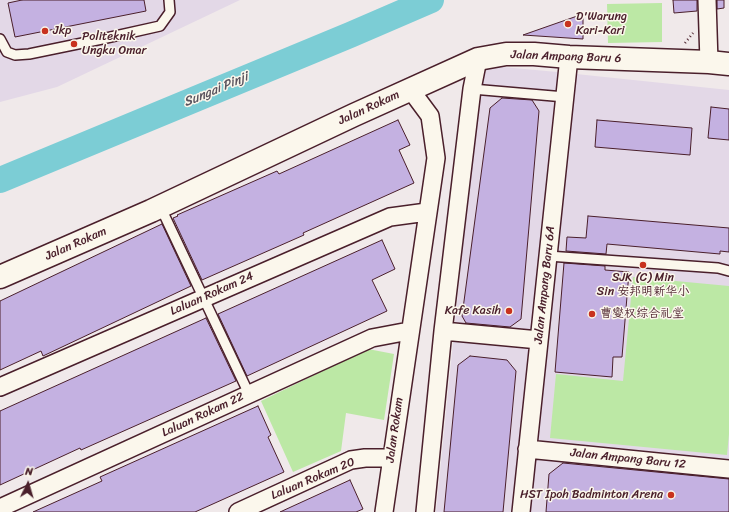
<!DOCTYPE html>
<html>
<head>
<meta charset="utf-8">
<style>
	body { margin:0 }
	#map { position:relative; width:729px; height:512px; overflow:hidden; background:#f0e9ea; font-family:Sriracha,sans-serif }
	canvas { display:block }
	.north { position:absolute; left:8px; top:464px; width:40px; height:40px; -webkit-text-stroke:3px #fbf7ec; paint-order:stroke; rotate:5deg; font-size:11px; font-weight:700; line-height:16px; text-align:center; color:#4a1f2b }
	.north::after { content:''; display:block; margin:auto; width:14px; height:18px; background:#4a1f2b; clip-path:polygon(50% 0,100% 100%,50% 72%,0 100%) }
</style>
</head>
<body>
<div id="map">
<canvas width="729" height="512"></canvas>
<div class="north">N</div>
</div>
<script>
const context = document.querySelector('canvas').getContext('2d');
context.lineJoin = 'round';
function fill(path, color) {
  context.fillStyle = color;
  context.fill(path, 'evenodd');
}
function toPath(rows) {
  const path = new Path2D();
  for (const r of rows) {
    path.moveTo(r[0], r[1]);
    for (let i = 2; i < r.length; i += 2) path.lineTo(r[i], r[i + 1]);
  }
  return path;
}
function stroke(path, color, width, dash) {
  context.strokeStyle = color;
  context.lineWidth = width;
  context.lineCap = dash ? 'butt' : 'round';
  context.setLineDash(dash || []);
  context.stroke(path);
}
function label(font, color, halo, rows, align = 'center') {
  context.font = font + ' Sriracha,"LXGW WenKai TC",sans-serif';
  context.lineWidth = 3;
  context.setLineDash([]);
  context.textBaseline = 'middle';
  context.strokeStyle = halo;
  context.fillStyle = color;
  for (const [text, x, y, turn = 0] of rows) {
    context.save();
    context.translate(x, y);
    context.rotate((+turn || 0) * Math.PI / 180);
    context.textAlign = isNaN(turn) ? turn : align;
    if (halo) context.strokeText(text, 0, 0);
    context.fillText(text, 0, 0);
    context.restore();
  }
}
fill(toPath([
	[0,0,240,0,57,87,0,102],
	[481,65,568,73,531,444,729,464,729,512,436,512],
	[576,74,729,90,729,459,538,440]
]), '#e3d8e7');
fill(toPath([
	[662,3,662,42,608,43,607,4],
	[633,277,729,286,729,434,727,455,550,438,556,374,623,381],
	[368,349,394,354,384,420,346,413,341,451,293,472,261,401]
]), '#bce8a5');
stroke(toPath([
	[0,180,350,35,431,0]
]), '#7ccdd5', 26);
const building = toPath([
	[22,0,144,0,146,11,15,37,8,3,22,0],
	[673,0,697,0,697,11,674,13,673,0],
	[717,0,724,0,724,8,717,9,717,0],
	[583,14,583,39,523,35,583,14],
	[502,98,532,100,539,111,521,319,510,327,466,323,462,316,490,108,502,98],
	[711,107,729,109,729,140,708,138,711,107],
	[398,120,410,145,399,150,414,183,303,233,304,235,202,280,173,218,178,216,177,215,277,171,279,174,398,120],
	[597,120,692,128,690,155,595,147,597,120],
	[588,216,729,228,729,252,720,251,720,254,607,244,606,254,566,251,567,237,586,238,588,216],
	[162,224,191,286,43,356,41,351,0,370,0,301,162,224],
	[382,240,395,269,372,280,387,311,247,376,218,314,382,240],
	[564,263,605,266,605,270,629,272,622,357,613,357,612,377,555,372,564,263],
	[206,318,236,381,81,450,80,448,0,485,0,411,206,318],
	[470,356,507,360,516,371,503,512,444,512,458,365,470,356],
	[258,406,271,435,268,437,284,472,195,512,33,512,102,481,100,477,258,406],
	[563,463,729,479,729,512,546,512,549,474,563,463],
	[350,480,363,509,356,512,280,512,350,480]
]);
fill(building, '#c4b1e1');
stroke(building, '#4a1f2b', 1);
const lane = toPath([
	[0,39,7,52,15,55,29,54,102,39,160,26,170,12,169,0],
	[472,89,565,97],
	[160,206,249,394],
	[548,256,718,268,729,271]
]);
const street = toPath([
	[707,0,709,62],
	[443,331,539,340],
	[0,387,390,217,427,212],
	[527,449,729,469],
	[0,508,372,338,409,331],
	[238,512,351,460,365,458,391,458],
	[384,512,436,158,430,116,410,89],
	[425,512,443,331,472,89,478,59],
	[521,512,569,57]
]);
const secondary = toPath([
	[0,277,151,211,354,115,478,59,506,54,534,54,569,57,709,62,729,64]
]);
stroke(lane, '#4a1f2b', 12);
stroke(street, '#4a1f2b', 20);
stroke(secondary, '#4a1f2b', 25);
stroke(toPath([
	[685,43,693,33]
]), '#4a1f2b', 2.5, [1, 3]);
stroke(lane, '#fbf7ec', 9);
stroke(street, '#fbf7ec', 17);
stroke(secondary, '#fbf7ec', 22);
for (const [x, y, r, color] of [
	[568,24,4,"#c8321e"],
	[45,31,4,"#c8321e"],
	[74,44,4,"#c8321e"],
	[643,265,4,"#c8321e"],
	[509,311,4,"#c8321e"],
	[592,314,4,"#c8321e"],
	[671,495,4,"#c8321e"]
]) {
  const dot = new Path2D();
  dot.arc(x, y, r, 0, 2 * Math.PI);
  context.fillStyle = color;
  context.fill(dot);
  stroke(dot, '#fbf7ec', 1.5);
}
label('12px', '#4a1f2b', '#fbf7ec', [
	["D'Warung",576,17],
	["Kari-Kari",576,31],
	["Jkp",53,31],
	["Politeknik",82,37],
	["Ungku Omar",82,51],
	["SJK (C) Min",643,278,"center"],
	["Sin 安邦明新华小",643,292,"center"],
	["Kafe Kasih",501,311,"right"],
	["曹燮权综合礼堂",600,314],
	["HST Ipoh Badminton Arena",663,495,"right"]
], 'left');
label('12px', '#4a1f2b', '#fbf7ec', [
	["Jalan Ampang Baru 6",566,57,2],
	["Jalan Rokam",369,108,-25],
	["Jalan Rokam",76,244,-24],
	["Jalan Ampang Baru 6A",545,285,-84],
	["Laluan Rokam 24",212,294,-24],
	["Laluan Rokam 22",203,415,-25],
	["Jalan Rokam",395,430,-82],
	["Jalan Ampang Baru 12",628,459,6],
	["Laluan Rokam 20",313,479,-23]
]);
label('italic 13px', '#59535e', '#fbf7ec', [
	["Sungai Pinji",216,90,-23]
]);
</script>
</body>
</html>
